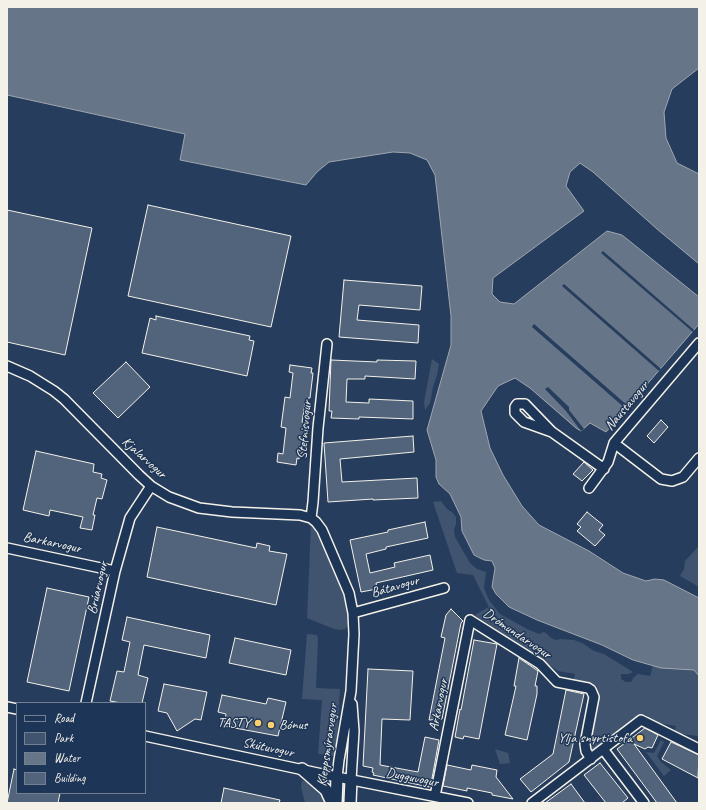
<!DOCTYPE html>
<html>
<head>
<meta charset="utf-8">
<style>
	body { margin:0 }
	#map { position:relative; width:706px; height:810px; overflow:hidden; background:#263d5d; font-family:Caveat,sans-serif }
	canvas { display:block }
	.frame { position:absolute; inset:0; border:8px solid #f4f1e8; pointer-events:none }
	.legend { position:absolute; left:16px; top:702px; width:130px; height:92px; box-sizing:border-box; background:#1d3557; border:1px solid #738091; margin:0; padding:5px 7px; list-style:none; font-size:12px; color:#f4f1e8 }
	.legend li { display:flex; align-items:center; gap:8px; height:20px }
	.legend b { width:20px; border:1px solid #738091 }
</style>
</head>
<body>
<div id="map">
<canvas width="706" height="810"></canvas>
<div class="frame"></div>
<ul class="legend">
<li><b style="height:5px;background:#1d3557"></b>Road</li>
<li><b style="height:11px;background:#40546f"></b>Park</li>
<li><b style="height:11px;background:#677588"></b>Water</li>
<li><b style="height:11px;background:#52647b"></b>Building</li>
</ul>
</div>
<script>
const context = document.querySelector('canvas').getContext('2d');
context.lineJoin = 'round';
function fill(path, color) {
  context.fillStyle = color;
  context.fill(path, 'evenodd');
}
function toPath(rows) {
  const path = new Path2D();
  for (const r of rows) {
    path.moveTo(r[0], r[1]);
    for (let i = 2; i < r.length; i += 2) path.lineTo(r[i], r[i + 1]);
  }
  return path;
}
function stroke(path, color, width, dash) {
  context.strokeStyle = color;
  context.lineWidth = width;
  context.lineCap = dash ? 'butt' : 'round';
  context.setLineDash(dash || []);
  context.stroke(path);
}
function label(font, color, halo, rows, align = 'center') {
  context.font = font + ' Caveat,sans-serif';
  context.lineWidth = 3;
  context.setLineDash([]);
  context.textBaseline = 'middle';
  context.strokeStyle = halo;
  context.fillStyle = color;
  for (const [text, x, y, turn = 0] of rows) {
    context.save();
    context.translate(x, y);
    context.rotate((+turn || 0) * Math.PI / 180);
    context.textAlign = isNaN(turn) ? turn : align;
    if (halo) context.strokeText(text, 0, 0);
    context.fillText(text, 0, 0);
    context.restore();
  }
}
fill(toPath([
	[432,359,439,364,437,375,433,387,430,403,425,410,424,402],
	[441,501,447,509,452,512,456,517,456,524,454,530,455,537,470,563,477,569,486,572,484,588,489,600,500,614,527,629,539,634,544,632,547,634,551,638,556,640,561,639,574,640,582,643,594,651,604,654,633,672,629,674,621,674,621,679,626,682,631,682,634,677,638,674,650,676,667,611,699,634,699,738,697,736,674,733,676,726,646,721,647,715,640,714,593,754,589,746,589,742,597,692,596,692,597,686,573,682,575,674,558,671,475,615,489,607,473,575,457,573,433,502],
	[311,524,313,524,318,531,343,592,347,612,348,625,345,629,341,630,334,629,307,618],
	[699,546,699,587,680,576,684,569,685,561],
	[307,634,317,635,318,639,316,688,340,689,336,756,318,754,322,700,302,699],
	[661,740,664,742,657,756,660,761,671,770,664,776,646,752,654,753],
	[495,749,508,753,510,763,500,764],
	[302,780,315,786,325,803,305,803,301,787]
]), '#40546f');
const water = toPath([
	[7,7,699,7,699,68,672,89,664,112,666,138,677,163,699,174,699,264,657,229,593,172,580,163,570,172,566,186,584,211,493,278,492,294,500,302,514,304,607,231,622,235,699,297,699,324,606,432,590,423,581,431,576,428,530,388,515,378,498,386,481,411,490,448,503,475,522,506,539,525,589,551,623,573,646,581,655,579,664,580,699,598,699,676,694,670,661,668,633,660,602,645,537,620,509,607,496,594,492,587,495,568,492,561,484,560,474,555,462,531,461,517,450,494,439,484,436,477,436,460,427,430,451,345,451,316,435,175,427,160,410,153,393,152,329,162,317,172,306,185,180,160,185,134,7,95,7,7]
]);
fill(water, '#677588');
stroke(water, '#9fa7ae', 1);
fill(toPath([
	[603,251,694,330,693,332,601,253],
	[564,284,661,369,659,371,562,286],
	[534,324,628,406,626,409,532,327],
	[548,387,569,407,569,410,584,429,581,431,566,411,545,389]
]), '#263d5d');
const building = toPath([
	[148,205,291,236,271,327,128,296,148,205],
	[7,210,92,228,65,355,7,342,7,210],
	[344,280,422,286,420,310,359,305,357,320,419,325,418,343,339,337,344,280],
	[156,316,250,336,249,340,254,341,247,376,142,353,150,318,156,320,156,316],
	[331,360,377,362,377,360,416,361,415,379,365,376,365,379,347,379,346,402,369,403,369,399,413,401,413,419,359,417,359,419,331,418,332,411,329,411,331,360],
	[126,362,150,387,118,418,93,393,126,362],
	[290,365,312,368,311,373,313,373,310,398,308,398,307,403,305,403,304,410,302,422,304,423,303,428,305,428,302,453,300,453,299,459,297,458,296,465,277,462,278,453,283,454,286,428,281,427,285,397,290,398,293,373,289,372,290,365],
	[661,420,668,427,654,443,647,436,661,420],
	[413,436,414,452,340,459,342,482,417,478,418,498,373,500,373,499,328,502,324,443,413,436],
	[36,451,94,464,93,472,102,474,101,478,107,480,102,499,97,498,93,515,95,515,92,530,80,528,83,517,50,510,49,516,23,510,36,451],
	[584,462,593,470,582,481,573,474,584,462],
	[587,512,603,525,599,530,605,535,595,546,577,531,581,527,577,524,587,512],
	[425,522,428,538,386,547,386,549,366,554,370,573,395,567,394,563,430,555,433,570,376,583,377,589,361,592,350,540,388,532,388,530,425,522],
	[157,527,256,548,257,543,270,546,269,551,287,554,276,605,147,577,157,527],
	[47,588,89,597,69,691,27,682,47,588],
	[451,609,463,621,461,623,442,719,429,720,445,638,441,637,446,615,451,609],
	[127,617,210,635,206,658,144,645,138,675,148,678,142,703,121,703,110,701,117,671,124,672,130,642,122,640,127,617],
	[235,638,291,650,286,675,229,663,235,638],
	[474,640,497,644,479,739,464,736,463,739,455,737,460,709,461,710,474,640],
	[519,658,538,671,535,686,537,686,537,694,527,740,505,735,516,686,514,686,519,658],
	[368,669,413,671,410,720,382,719,380,765,418,772,425,737,439,740,431,784,429,784,429,787,373,775,374,773,372,772,373,768,363,766,368,669],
	[164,684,207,692,201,720,195,719,177,731,167,713,158,711,164,684],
	[566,690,584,694,569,762,531,792,520,779,553,754,566,690],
	[222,695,266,704,268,698,286,702,278,736,224,726,226,714,218,712,222,695],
	[645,728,658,735,652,748,648,747,645,749,634,744,677,803,657,803,617,749,645,728],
	[671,742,699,755,698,778,662,759,671,742],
	[600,763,628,798,622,803,606,803,584,775,600,763],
	[447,765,471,770,472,765,497,770,496,777,513,799,492,795,492,793,467,788,467,791,443,786,447,765],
	[14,769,17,770,17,793,60,793,58,803,7,803,14,769],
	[571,784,585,803,545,803,571,784],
	[224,788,280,800,279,803,221,803,224,788]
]);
fill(building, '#52647b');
stroke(building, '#f4f1e8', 1);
const minor = toPath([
	[699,343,614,443,661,479,672,481,683,477,699,458],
	[7,366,30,376,54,391,64,399,139,475,151,486,169,497,199,508,232,512,300,515,311,518,316,522,322,530,349,593,353,613,354,634,351,691,339,760,337,777],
	[552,432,524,422,515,413,515,407,517,404,525,404,552,432,604,469],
	[589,488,608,462,614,443],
	[311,518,313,502,318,428,327,344],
	[7,548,115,571],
	[353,613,444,588],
	[86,703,115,571,130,518,151,486],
	[7,707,17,709],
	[145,736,327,775,468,803],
	[603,749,641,720,699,749],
	[351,780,354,731,352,704],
	[435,796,470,620,540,664,557,682,588,688,591,690,594,697,585,744,586,751,591,759],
	[532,803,603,749,644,803]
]);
const tertiary = toPath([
	[302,769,326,790,332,803],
	[336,803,337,777],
	[350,803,351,780]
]);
stroke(minor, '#f4f1e8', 12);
stroke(tertiary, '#f4f1e8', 14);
stroke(minor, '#1d3557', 9);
stroke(tertiary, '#1d3557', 11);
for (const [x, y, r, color] of [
	[258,723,4,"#ffd166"],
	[271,725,4,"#ffd166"],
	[640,738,4,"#ffd166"]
]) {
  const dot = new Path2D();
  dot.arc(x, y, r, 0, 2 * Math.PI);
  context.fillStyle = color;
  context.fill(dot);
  stroke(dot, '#1d3557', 1.5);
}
label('14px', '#f4f1e8', '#1d3557', [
	["Naustavogur",627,406,-50],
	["Stefnisvogur",305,430,-85],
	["Kjalarvogur",144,458,42],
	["Barkarvogur",52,543,12],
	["Bátavogur",395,587,-16],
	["Brúarvogur",98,588,-77],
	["Drómundarvogur",517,634,34],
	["Arkarvogur",439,705,-79],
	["Kleppsmýrarvegur",328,745,-82],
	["Skútuvogur",268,748,12],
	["Dugguvogur",412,778,11]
]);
label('14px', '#f4f1e8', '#1d3557', [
	["TASTY",250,723],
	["Bónus",279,725,"left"],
	["Ylja snyrtistofa",632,738]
], 'right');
</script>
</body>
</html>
